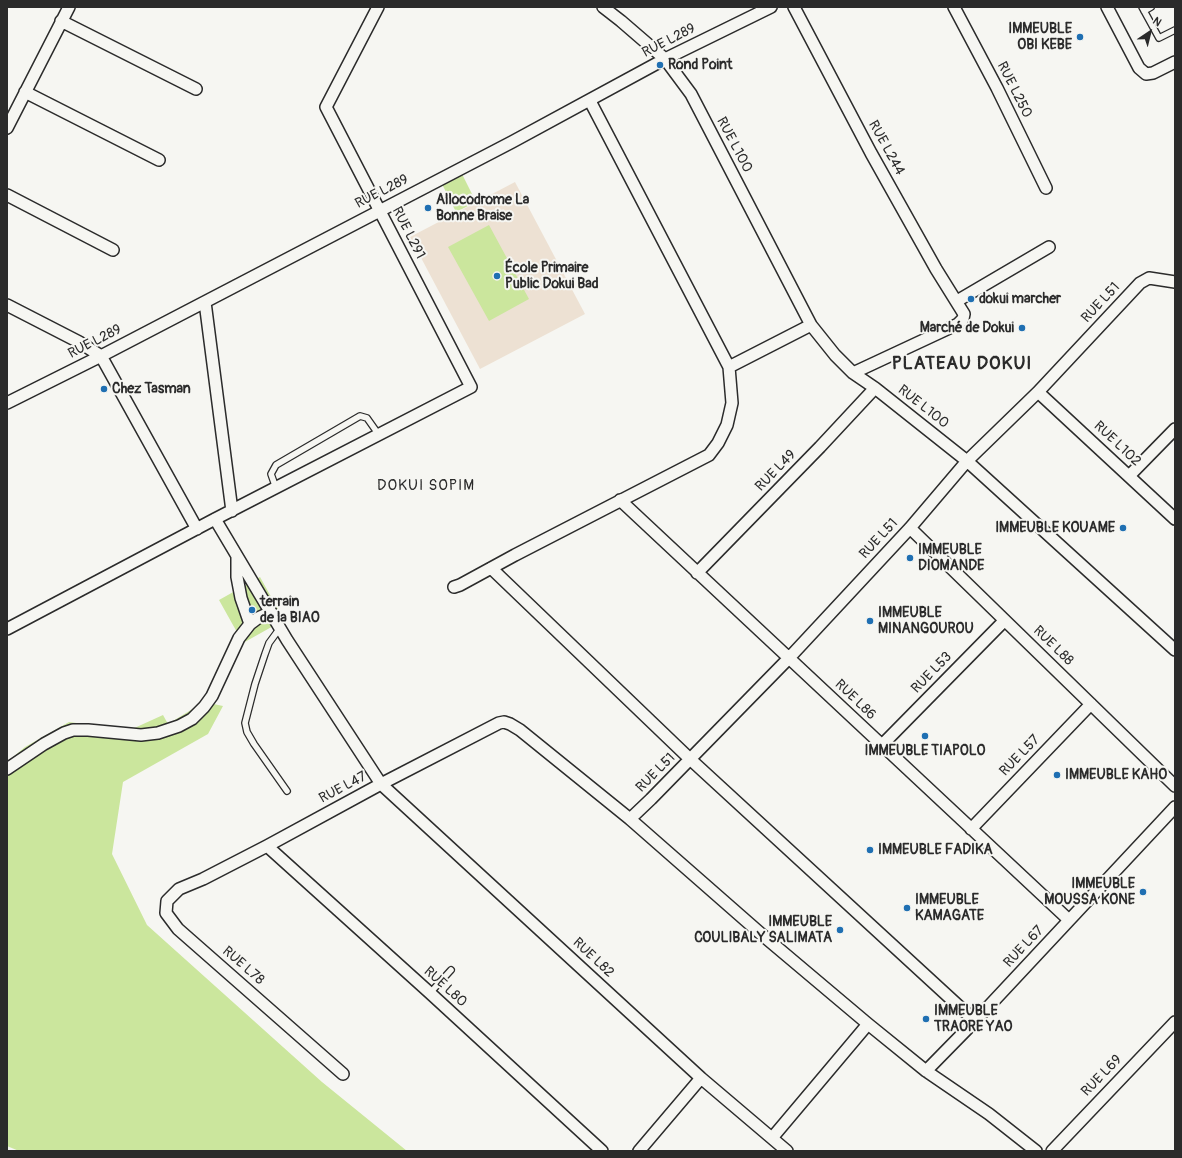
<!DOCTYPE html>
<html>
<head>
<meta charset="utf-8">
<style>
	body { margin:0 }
	#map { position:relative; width:1182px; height:1158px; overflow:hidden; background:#f6f6f2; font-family:Pangolin,sans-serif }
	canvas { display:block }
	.frame { position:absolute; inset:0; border:8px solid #2b2b2b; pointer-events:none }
	.north { position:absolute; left:1130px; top:12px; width:40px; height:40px; -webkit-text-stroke:3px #f6f6f2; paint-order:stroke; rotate:35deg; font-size:11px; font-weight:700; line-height:16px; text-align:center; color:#2b2b2b }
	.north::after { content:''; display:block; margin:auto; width:14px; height:18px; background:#2b2b2b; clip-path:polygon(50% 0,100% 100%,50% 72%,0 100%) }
</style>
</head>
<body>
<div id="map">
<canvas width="1182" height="1158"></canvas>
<div class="frame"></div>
<div class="north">N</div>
</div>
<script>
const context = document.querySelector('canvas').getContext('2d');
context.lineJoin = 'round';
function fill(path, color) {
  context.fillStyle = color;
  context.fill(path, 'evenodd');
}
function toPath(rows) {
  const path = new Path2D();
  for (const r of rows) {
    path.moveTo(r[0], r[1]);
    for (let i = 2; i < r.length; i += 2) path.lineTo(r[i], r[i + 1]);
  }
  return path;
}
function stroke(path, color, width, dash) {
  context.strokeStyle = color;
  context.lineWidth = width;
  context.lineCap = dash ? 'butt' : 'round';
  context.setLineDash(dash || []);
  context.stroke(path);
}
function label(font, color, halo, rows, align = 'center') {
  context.font = font + ' Pangolin,sans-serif';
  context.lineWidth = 4;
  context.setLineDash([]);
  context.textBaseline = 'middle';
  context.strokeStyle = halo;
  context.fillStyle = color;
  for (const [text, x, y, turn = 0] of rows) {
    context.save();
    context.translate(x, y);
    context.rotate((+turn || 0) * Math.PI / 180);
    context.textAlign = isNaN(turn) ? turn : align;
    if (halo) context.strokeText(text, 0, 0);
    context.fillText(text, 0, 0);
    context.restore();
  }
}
fill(toPath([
	[515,182,585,314,480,369,410,237]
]), '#ede1d3');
fill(toPath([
	[462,174,476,202,456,212,442,184],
	[489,225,529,299,489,321,448,247],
	[260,577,284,620,243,643,219,600],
	[204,702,223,706,208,734,123,782,112,854,147,925,322,1082,407,1151,19,1151,7,1146,7,762,25,747,69,722,130,730,163,715,168,724]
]), '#cbe69d');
const service = toPath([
	[1142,7,1159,38,1175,30],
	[1144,11,1151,7],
	[276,488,271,474,276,465,360,416,367,418,379,435],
	[280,628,269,643,265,654,255,684,245,723,247,732,254,744,287,791],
	[430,993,451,970]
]);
const minor = toPath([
	[603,7,621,21,665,59,691,94,811,325,835,355,853,373,875,388,967,461,1175,650],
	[794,7,871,153,936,269,964,314,963,319,958,324,853,373],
	[954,7,997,88,1046,188],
	[1107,7,1139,68,1146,74,1153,73,1175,62],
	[61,21,196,89],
	[25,92,159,160],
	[7,128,69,7],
	[7,195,113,250],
	[957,301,1049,247],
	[205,302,232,511],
	[7,305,79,342,101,356,197,529],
	[729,367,811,325],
	[1038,392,1175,519],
	[7,403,101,356,512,142,665,59,771,7],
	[1129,476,1175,429],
	[620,500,1069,920],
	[215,519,287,640,381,784,701,1078,787,1151],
	[910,528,1175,786],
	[237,556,237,577,241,598,250,624],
	[491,568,690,759,975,1021],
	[697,573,820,447,875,388],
	[454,587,460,585,515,555,709,455,718,443,727,425,732,403,729,367,590,101],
	[7,629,215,519,471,387,326,107,378,7],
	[881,746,1004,621],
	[7,769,44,744,64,733,73,730,88,730,141,735,158,733,179,726,192,719,204,707,212,696,239,638,250,624,258,618,271,612],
	[630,819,651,799,789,658,910,528,967,461,1038,392,1140,283,1149,278,1175,282],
	[971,829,1091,704],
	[267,846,430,993,602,1151],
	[926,1071,975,1021,1175,807],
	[343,1074,178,929,166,913,167,901,179,889,203,879,267,846,381,784,499,723,504,722,510,724,520,730,630,819,760,933,868,1024,926,1071,989,1114,1036,1151],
	[772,1138,868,1024],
	[639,1151,701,1078],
	[1052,1151,1175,1022]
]);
stroke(service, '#2b2b2b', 8);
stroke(minor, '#2b2b2b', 14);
stroke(service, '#f6f6f2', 5.5);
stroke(minor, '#f6f6f2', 11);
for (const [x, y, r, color] of [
	[1080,37,4,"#1f6fb2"],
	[660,65,4,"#1f6fb2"],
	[428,208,4,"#1f6fb2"],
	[497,276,4,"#1f6fb2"],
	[971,299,4,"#1f6fb2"],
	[1022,328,4,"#1f6fb2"],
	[104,389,4,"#1f6fb2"],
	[1123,528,4,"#1f6fb2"],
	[910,558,4,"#1f6fb2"],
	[252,610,4,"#1f6fb2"],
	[870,621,4,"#1f6fb2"],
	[925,736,4,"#1f6fb2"],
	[1057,775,4,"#1f6fb2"],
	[870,850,4,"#1f6fb2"],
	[1143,892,4,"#1f6fb2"],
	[907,908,4,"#1f6fb2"],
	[840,930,4,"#1f6fb2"],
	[926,1019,4,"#1f6fb2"]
]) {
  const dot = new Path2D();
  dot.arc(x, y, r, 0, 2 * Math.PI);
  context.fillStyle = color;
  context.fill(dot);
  stroke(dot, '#f6f6f2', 1.5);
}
label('bold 14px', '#2b2b2b', '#f6f6f2', [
	["IMMEUBLE",1072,29,"right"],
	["OBI KEBE",1072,45,"right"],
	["Rond Point",668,65],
	["Allocodrome La",436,200],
	["Bonne Braise",436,216],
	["École Primaire",505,268],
	["Public Dokui Bad",505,284],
	["dokui marcher",979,299],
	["Marché de Dokui",1014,328,"right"],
	["Chez Tasman",112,389],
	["IMMEUBLE KOUAME",1115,528,"right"],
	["IMMEUBLE",918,550],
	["DIOMANDE",918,566],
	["terrain",260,602],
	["de la BIAO",260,618],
	["IMMEUBLE",878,613],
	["MINANGOUROU",878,629],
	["IMMEUBLE TIAPOLO",925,751,"center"],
	["IMMEUBLE KAHO",1065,775],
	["IMMEUBLE FADIKA",878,850],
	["IMMEUBLE",1135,884,"right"],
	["MOUSSA KONE",1135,900,"right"],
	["IMMEUBLE",915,900],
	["KAMAGATE",915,916],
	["IMMEUBLE",832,922,"right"],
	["COULIBALY SALIMATA",832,938,"right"],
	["IMMEUBLE",934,1011],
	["TRAORE YAO",934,1027]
], 'left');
label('14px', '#2b2b2b', '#f6f6f2', [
	["RUE L289",669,41,-27],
	["RUE L250",1014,90,63],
	["RUE L100",734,145,62],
	["RUE L244",886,148,61],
	["RUE L289",382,192,-27],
	["RUE L291",408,233,63],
	["RUE L51",1101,303,-47],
	["RUE L289",95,342,-27],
	["RUE L100",923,407,38],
	["RUE L102",1117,444,43],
	["RUE L49",776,471,-46],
	["RUE L51",879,539,-47],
	["RUE L88",1053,646,44],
	["RUE L53",932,673,-46],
	["RUE L86",855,700,44],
	["RUE L57",1020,756,-46],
	["RUE L51",656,773,-45],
	["RUE L47",343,788,-28],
	["RUE L67",1024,947,-47],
	["RUE L82",593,958,43],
	["RUE L78",243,966,41],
	["RUE L80",445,987,42],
	["RUE L69",1102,1076,-46]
]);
context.letterSpacing = '1px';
label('15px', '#2b2b2b', '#f6f6f2', [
	["DOKUI SOPIM",426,486]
]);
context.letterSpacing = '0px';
context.letterSpacing = '1px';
label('bold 18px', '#2b2b2b', '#f6f6f2', [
	["PLATEAU DOKUI",962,364]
]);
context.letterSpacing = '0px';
</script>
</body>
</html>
